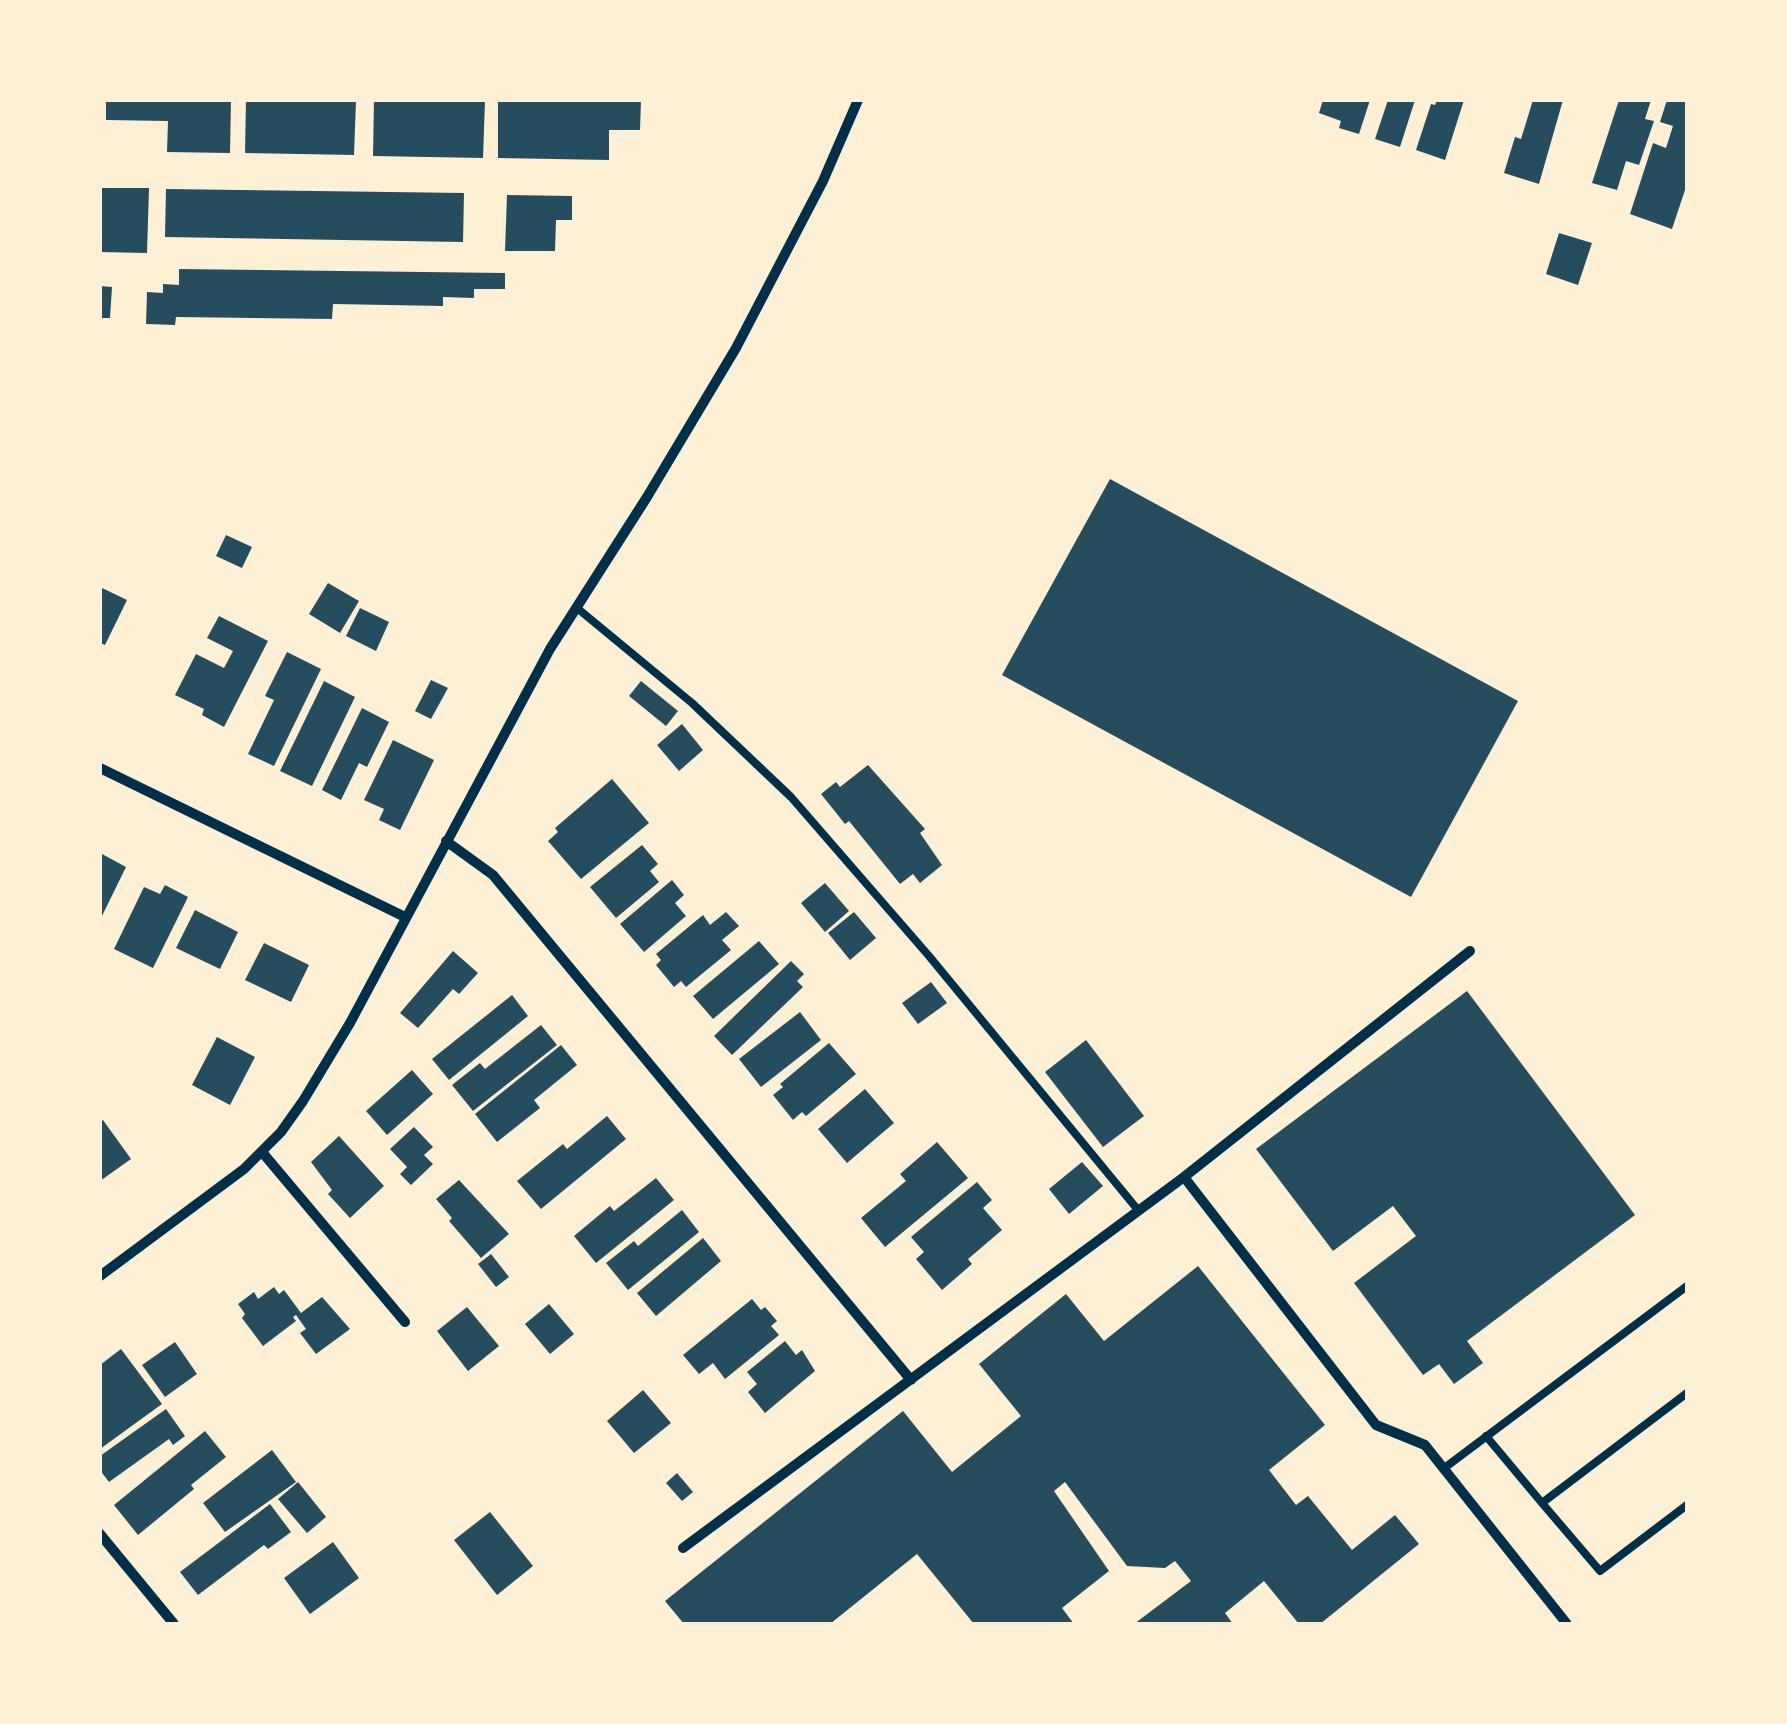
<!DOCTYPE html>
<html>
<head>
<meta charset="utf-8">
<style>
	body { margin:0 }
	#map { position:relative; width:1787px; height:1724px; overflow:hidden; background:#fdf0d5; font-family:Spectral,serif }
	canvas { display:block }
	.frame { position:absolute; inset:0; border:102px solid #fdf0d5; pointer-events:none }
</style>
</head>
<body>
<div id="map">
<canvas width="1787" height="1724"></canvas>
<div class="frame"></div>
</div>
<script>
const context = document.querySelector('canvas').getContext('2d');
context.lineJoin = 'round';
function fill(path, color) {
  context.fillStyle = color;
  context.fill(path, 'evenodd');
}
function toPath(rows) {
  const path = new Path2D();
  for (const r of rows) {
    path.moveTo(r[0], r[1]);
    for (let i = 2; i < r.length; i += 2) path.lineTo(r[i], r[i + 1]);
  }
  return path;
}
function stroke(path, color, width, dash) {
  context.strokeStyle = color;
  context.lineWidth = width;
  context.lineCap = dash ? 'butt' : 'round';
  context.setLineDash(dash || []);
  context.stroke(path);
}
fill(toPath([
	[106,100,231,100,230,153,167,152,168,121,106,120],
	[246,100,356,100,354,155,245,153],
	[374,100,485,100,483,158,373,156],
	[498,100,641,100,640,130,609,130,609,160,498,158],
	[1323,100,1370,100,1359,134,1339,128,1341,121,1319,113],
	[1388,100,1415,100,1400,147,1375,139],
	[1437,100,1464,100,1445,160,1416,150,1431,104,1435,105],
	[1533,100,1563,100,1539,184,1504,173,1515,137,1521,139],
	[1619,100,1651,100,1645,119,1654,121,1639,165,1626,161,1617,190,1592,183],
	[1667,100,1687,100,1687,184,1672,229,1630,214,1653,143,1666,148,1673,126,1660,122],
	[100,188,149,188,147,253,100,252],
	[166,189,464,193,463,242,165,237],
	[507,195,572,196,572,220,556,220,555,251,505,251],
	[1559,233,1592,243,1578,285,1546,274],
	[179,269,505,273,505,289,474,289,474,298,443,297,443,306,333,304,332,319,176,317,175,325,146,324,147,292,163,293,163,284,179,285],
	[100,286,112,287,110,318,100,318],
	[1110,479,1518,701,1411,897,1002,675],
	[226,535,252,547,242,568,216,556],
	[328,583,359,601,340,633,309,614],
	[100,587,127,600,105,645,100,643],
	[360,608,389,622,376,651,346,636],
	[219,616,268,641,224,727,202,715,204,709,175,695,196,654,224,668,233,651,207,638],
	[287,652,321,669,274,766,248,754,274,700,265,696],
	[431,680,448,688,431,719,415,711],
	[324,681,355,697,312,786,280,771],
	[641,681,678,711,666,726,629,696],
	[362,708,389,722,367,767,359,763,341,800,322,790],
	[682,724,703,750,679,771,657,745],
	[393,740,434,760,400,830,379,820,384,809,364,800],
	[868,765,925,829,920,833,942,865,920,883,913,874,900,884,849,821,845,824,821,794,836,782,840,787],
	[612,779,649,823,581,879,548,841,558,832,555,828],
	[642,845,658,864,650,871,659,882,616,918,590,887],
	[102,854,126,867,100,920,100,858],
	[672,880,684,895,675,903,686,916,644,952,620,924],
	[825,883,849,911,825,932,801,903],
	[165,885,188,897,153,968,114,949,144,887,160,894],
	[195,910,238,932,220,969,176,948],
	[726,912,739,926,722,940,731,950,686,987,681,981,674,987,656,965,661,960,656,954,703,915,710,925],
	[854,912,876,938,850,960,828,933],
	[759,941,779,964,713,1019,693,996],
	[264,943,309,965,291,1002,245,980],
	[453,951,478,973,459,994,453,989,418,1028,400,1013],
	[791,961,804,974,797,981,803,987,732,1055,714,1036],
	[931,982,947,1003,918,1024,902,1003],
	[1467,991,1635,1215,1467,1341,1483,1363,1454,1384,1439,1364,1423,1375,1354,1283,1416,1236,1393,1206,1333,1251,1256,1149],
	[512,995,528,1016,449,1080,432,1059],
	[800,1012,821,1040,761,1087,739,1059],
	[541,1025,557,1045,473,1111,452,1085,480,1063,485,1069],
	[217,1037,255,1057,230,1105,192,1085],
	[1086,1040,1144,1116,1103,1147,1045,1072],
	[829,1043,856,1074,806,1116,802,1112,793,1120,773,1095,783,1087,780,1084],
	[561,1045,577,1065,534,1100,540,1108,497,1142,475,1114],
	[412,1070,433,1094,387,1135,366,1111],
	[865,1089,894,1123,847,1163,818,1129],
	[607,1116,626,1139,541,1209,517,1181,563,1144,567,1149],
	[103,1120,131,1159,100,1181,100,1122],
	[414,1127,433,1147,424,1155,433,1164,411,1185,400,1174,407,1167,390,1149],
	[339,1136,384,1186,350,1218,328,1194,332,1190,311,1162],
	[937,1142,968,1178,885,1247,861,1218,906,1181,900,1174],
	[1082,1162,1103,1186,1069,1214,1049,1189],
	[656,1178,674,1200,596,1263,574,1236,610,1206,614,1211],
	[459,1180,509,1234,481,1258,449,1221,452,1218,436,1199],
	[977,1182,992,1200,983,1208,1002,1230,968,1259,972,1264,942,1290,916,1259,924,1252,911,1237],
	[682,1210,699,1232,628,1290,606,1263,634,1241,638,1246],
	[703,1238,721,1261,656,1316,637,1293],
	[491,1254,509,1277,496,1287,478,1264],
	[1198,1266,1325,1425,1269,1470,1296,1505,1308,1496,1352,1550,1395,1515,1419,1544,1320,1624,1299,1624,1264,1581,1225,1613,1233,1624,1134,1624,1191,1581,1175,1561,1165,1568,1127,1566,1065,1482,1054,1491,1109,1571,1062,1608,1074,1624,974,1624,917,1554,830,1624,684,1624,665,1601,903,1411,952,1472,1021,1416,979,1364,1066,1294,1104,1341],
	[274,1287,279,1294,284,1290,301,1313,322,1297,350,1329,316,1354,300,1333,306,1329,296,1315,293,1317,296,1321,263,1346,242,1318,245,1314,238,1304,254,1292,258,1299],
	[752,1299,761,1310,765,1307,777,1321,771,1326,779,1335,725,1379,713,1363,699,1374,683,1355],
	[549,1304,574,1334,550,1354,525,1324],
	[467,1307,499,1346,468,1371,437,1331],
	[785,1341,796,1355,802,1350,815,1371,765,1413,748,1392,757,1384,747,1372],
	[175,1342,197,1374,165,1397,142,1365],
	[121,1349,162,1404,100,1449,100,1365],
	[643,1390,671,1423,634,1453,607,1421],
	[166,1409,185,1436,173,1445,169,1439,109,1482,100,1470,100,1456],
	[205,1431,226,1457,191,1485,194,1489,138,1535,114,1505],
	[272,1450,296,1482,225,1532,203,1503],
	[677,1473,693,1492,682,1501,666,1483],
	[298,1482,326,1517,307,1533,278,1499],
	[270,1504,291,1532,268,1549,264,1545,198,1595,180,1572],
	[490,1512,533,1566,497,1595,454,1540],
	[333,1542,359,1578,310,1614,284,1578]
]), '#264d5e');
stroke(toPath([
	[577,608,692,703,791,797,929,956,1138,1210],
	[1486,1436,1542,1503,1687,1393],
	[1443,1469,1687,1286],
	[1542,1503,1600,1571,1687,1505]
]), '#003049', 8);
stroke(toPath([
	[100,768,405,917],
	[446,841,493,875,911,1380],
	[262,1152,405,1322],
	[1184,1177,1376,1425,1425,1445,1567,1624],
	[100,1276,244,1169,281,1132,303,1101,350,1023,550,649,647,497,736,348,823,181,858,100],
	[100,1534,174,1624],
	[683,1548,1184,1177,1470,951]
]), '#003049', 10);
</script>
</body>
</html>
